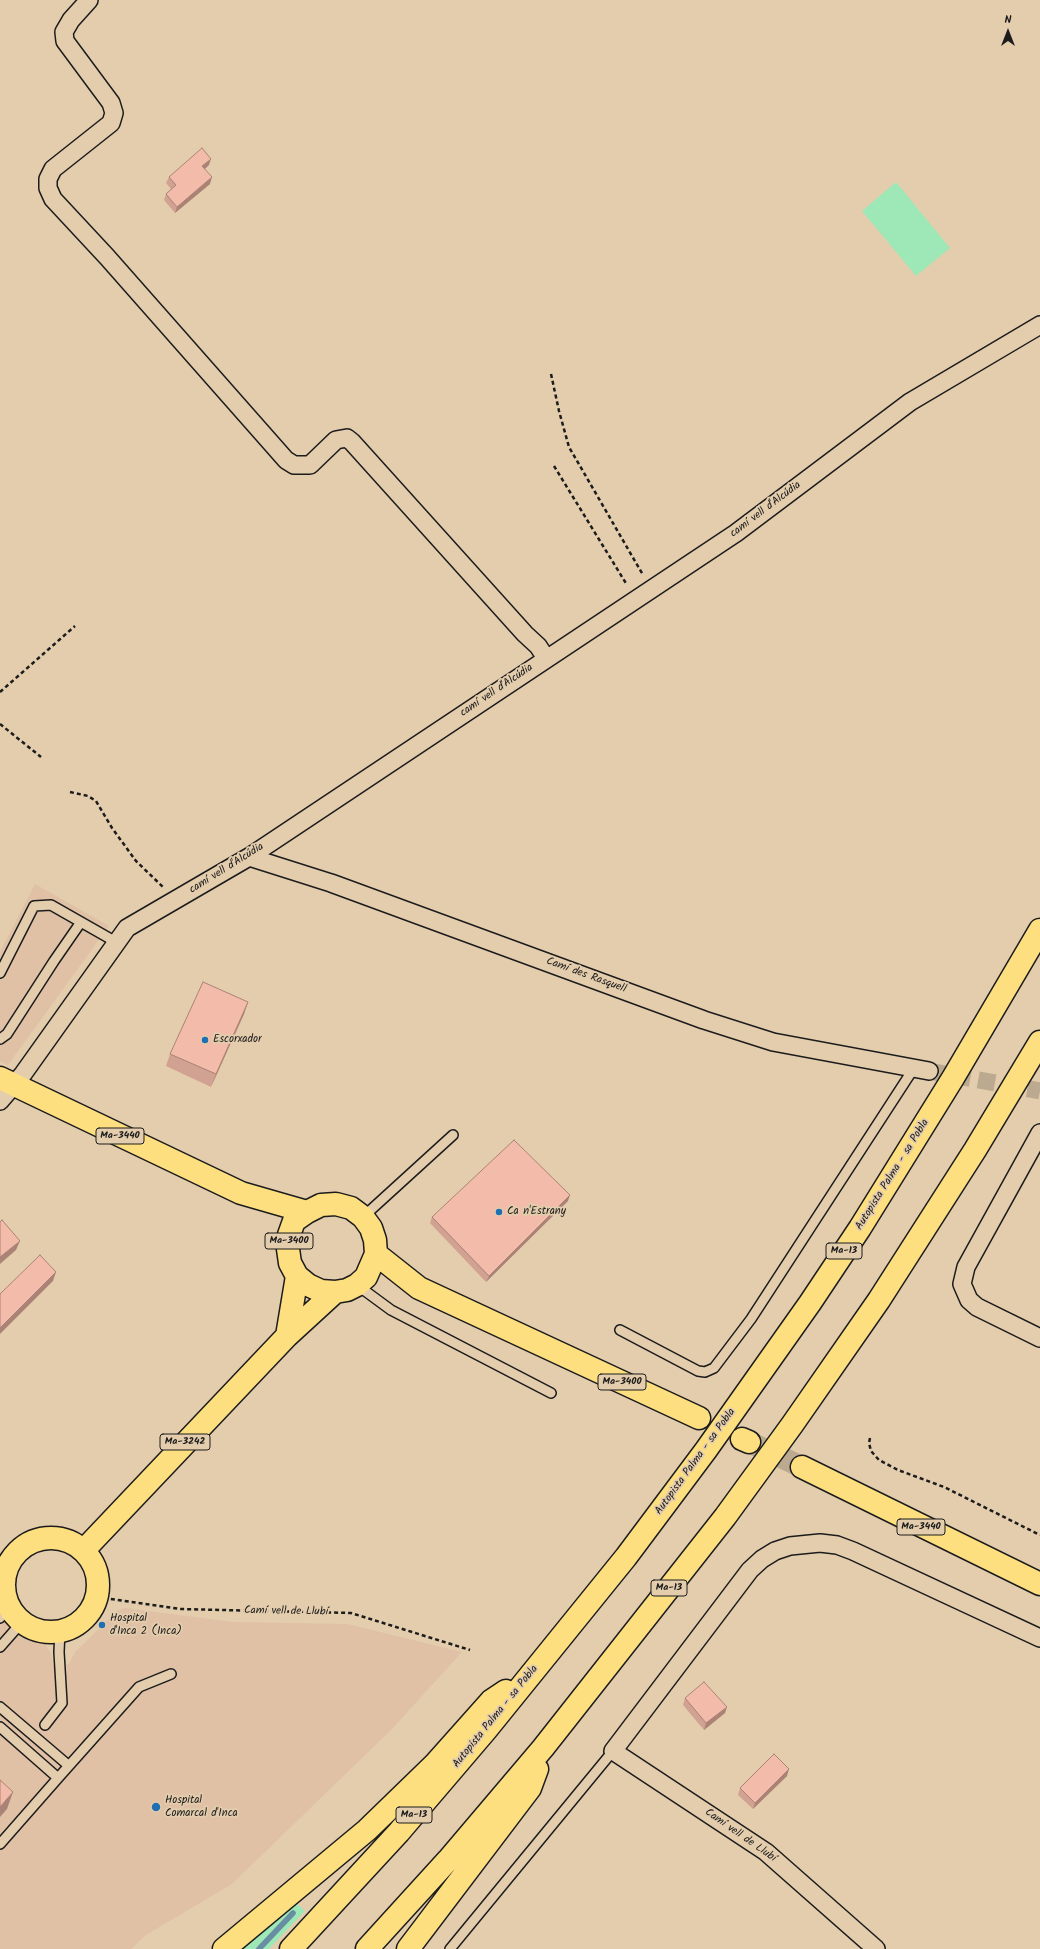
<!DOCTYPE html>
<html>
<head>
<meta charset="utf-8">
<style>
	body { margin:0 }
	#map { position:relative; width:1040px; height:1949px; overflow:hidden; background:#e4cdad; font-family:Kalam,sans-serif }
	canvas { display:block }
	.north { position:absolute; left:988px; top:12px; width:40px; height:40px; -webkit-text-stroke:3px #e4cdad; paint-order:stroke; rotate:0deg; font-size:11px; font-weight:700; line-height:16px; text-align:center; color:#1c1c1c }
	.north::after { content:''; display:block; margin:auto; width:14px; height:18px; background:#1c1c1c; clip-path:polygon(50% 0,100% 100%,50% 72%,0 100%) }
</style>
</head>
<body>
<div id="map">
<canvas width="1040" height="1949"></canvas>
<div class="north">N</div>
</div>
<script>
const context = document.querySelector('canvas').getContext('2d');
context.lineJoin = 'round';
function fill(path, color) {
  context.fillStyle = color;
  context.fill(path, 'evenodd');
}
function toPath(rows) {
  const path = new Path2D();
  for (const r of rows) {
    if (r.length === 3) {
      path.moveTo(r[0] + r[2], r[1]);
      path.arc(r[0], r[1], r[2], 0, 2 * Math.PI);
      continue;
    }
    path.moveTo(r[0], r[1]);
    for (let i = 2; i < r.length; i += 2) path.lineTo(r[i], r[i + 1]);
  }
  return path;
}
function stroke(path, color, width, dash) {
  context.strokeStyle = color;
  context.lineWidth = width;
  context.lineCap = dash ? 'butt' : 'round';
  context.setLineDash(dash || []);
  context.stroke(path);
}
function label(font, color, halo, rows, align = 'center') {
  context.font = font + ' Kalam,sans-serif';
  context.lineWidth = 3.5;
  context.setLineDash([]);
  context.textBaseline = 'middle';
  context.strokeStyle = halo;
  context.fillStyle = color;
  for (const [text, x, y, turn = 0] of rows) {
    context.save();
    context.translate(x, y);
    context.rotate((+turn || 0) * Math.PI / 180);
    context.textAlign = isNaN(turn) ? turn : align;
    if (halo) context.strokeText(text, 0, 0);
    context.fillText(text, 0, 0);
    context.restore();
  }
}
fill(toPath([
	[35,884,109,926,8,1065,0,1061,0,952],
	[125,1608,233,1622,348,1624,462,1652,392,1729,232,1884,146,1935,131,1949,0,1949,0,1619,22,1637,45,1644,51,1653,53,1666,69,1664,75,1652,117,1611]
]), '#e0c1a6');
fill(toPath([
	[896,182,950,248,916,276,862,211],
	[296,1903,305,1911,269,1949,239,1949]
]), '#9ee7b6');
stroke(toPath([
	[259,1949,293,1913]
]), '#678ea2', 5.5);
stroke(toPath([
	[929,1071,1040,1091]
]), '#bcaa90', 17, [17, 8]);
stroke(toPath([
	[749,1442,802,1467]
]), '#bcaa90', 22, [22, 11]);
const service = toPath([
	[0,973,34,906,51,905,116,942],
	[0,1039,7,1034,54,961,81,922],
	[363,1217,453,1135],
	[357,1285,391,1310,551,1393],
	[620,1330,698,1371,705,1372,714,1368,751,1319,914,1068],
	[0,1618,9,1607],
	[0,1647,22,1622],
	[0,1707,68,1765],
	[45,1725,62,1703,59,1652,60,1630],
	[0,1727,58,1778,0,1844],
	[58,1778,139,1687,171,1674],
	[450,1949,613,1751]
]);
const minor = toPath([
	[89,0,71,20,64,32,65,41,111,103,114,113,111,123,53,169,48,179,48,188,53,199,107,257,286,460,294,465,310,465,336,440,347,438,352,442,525,634,538,646,546,658],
	[249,857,331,883,704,1020,773,1042,929,1071],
	[0,1101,23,1074,127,928,249,857,736,533,910,402,1040,325],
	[1040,1133,966,1267,962,1284,969,1300,977,1307,1040,1338],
	[876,1949,766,1852,613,1751,750,1570,762,1559,775,1551,790,1546,820,1543,837,1545,853,1551,1040,1638]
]);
const primary = toPath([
	[0,1078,241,1193,307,1212],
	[336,1204,351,1208,363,1217,371,1228,375,1240,376,1254,366,1277,357,1285,347,1290,335,1292,321,1291,308,1285,297,1276,290,1263,288,1249,289,1235,294,1221,307,1212,321,1205,336,1204],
	[376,1254,419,1288,699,1418],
	[287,1336,297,1276],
	[742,1439,749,1442],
	[802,1467,1040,1584],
	[51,1585,47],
	[84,1550,287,1336,335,1292]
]);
const motorway = toPath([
	[224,1949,367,1830,434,1765,491,1701,506,1691],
	[291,1949,399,1832,486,1730,626,1557,706,1450,810,1303,860,1228,953,1078,1040,930],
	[367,1949,448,1860,543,1748,725,1517,792,1425,879,1300,975,1150,1040,1042],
	[408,1949,530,1788,537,1769]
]);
stroke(service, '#1c1c1c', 12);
stroke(minor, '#1c1c1c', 20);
stroke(primary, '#1c1c1c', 25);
stroke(motorway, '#1c1c1c', 25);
stroke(toPath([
	[551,374,559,411,569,447,643,575],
	[554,466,627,585],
	[0,692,75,626],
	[0,724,41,757],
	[70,792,88,796,96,801,112,828,136,861,163,887],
	[870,1438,869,1443,871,1451,879,1460,898,1470,944,1487,1040,1535],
	[97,1597,181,1609,351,1613,470,1650]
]), '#1c1c1c', 2.5, [4, 3]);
stroke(service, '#e4cdad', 9);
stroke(minor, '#e4cdad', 17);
stroke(primary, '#fddf80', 22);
stroke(motorway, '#fddf80', 22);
fill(toPath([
	[209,165,205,169,210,184,175,213,164,200,166,194,171,189,166,183,169,177],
	[248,1002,244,1014,211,1087,166,1066,170,1054],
	[568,1201,486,1282,430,1223,432,1217],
	[685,1698,725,1713,704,1730,683,1705],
	[787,1776,753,1809,738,1795,740,1788]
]), '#d1a191');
fill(toPath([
	[211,159,209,165,200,173,202,166],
	[212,177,210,184,175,213,177,207],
	[248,1002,244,1014,211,1087,216,1074],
	[570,1195,568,1201,486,1282,489,1276],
	[20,1241,16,1250,0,1264,0,1257],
	[56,1272,53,1281,0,1334,0,1328],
	[727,1707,725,1713,704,1730,706,1723],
	[789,1769,787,1776,753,1809,755,1803],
	[13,1792,7,1809,0,1817,0,1807]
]), '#aa8376');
const building = toPath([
	[202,148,211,159,202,166,212,177,177,207,166,194,176,185,169,177,202,148],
	[203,982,248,1002,216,1074,170,1054,203,982],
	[514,1140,570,1195,489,1276,432,1217,514,1140],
	[2,1220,20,1241,0,1257,0,1222,2,1220],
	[40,1255,56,1272,0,1328,0,1294,40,1255],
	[704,1682,727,1707,706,1723,685,1698,704,1682],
	[774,1754,789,1769,755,1803,740,1788,774,1754],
	[0,1780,13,1792,0,1807,0,1780]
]);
fill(building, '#f3bba9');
stroke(building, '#aa8376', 1);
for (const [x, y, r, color] of [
	[205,1040,4,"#1f6fb2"],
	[499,1212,4,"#1f6fb2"],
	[102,1625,4,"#1f6fb2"],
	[156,1807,5,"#1f6fb2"]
]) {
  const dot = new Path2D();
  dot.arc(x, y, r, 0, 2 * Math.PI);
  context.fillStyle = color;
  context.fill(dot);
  stroke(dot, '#e4cdad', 1.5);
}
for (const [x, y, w] of [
	[120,1136,48],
	[289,1241,48],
	[844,1251,36],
	[622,1382,48],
	[185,1442,50],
	[921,1527,48],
	[669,1588,36],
	[414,1815,36]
]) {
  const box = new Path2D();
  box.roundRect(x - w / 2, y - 8, w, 16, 3);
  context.fillStyle = '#e4cdad';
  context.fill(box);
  stroke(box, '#1c1c1c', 1);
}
label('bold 10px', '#1c1c1c', null, [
	["Ma-3440",120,1136],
	["Ma-3400",289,1241],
	["Ma-13",844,1251],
	["Ma-3400",622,1382],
	["Ma-3242",185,1442],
	["Ma-3440",921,1527],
	["Ma-13",669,1588],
	["Ma-13",414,1815]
]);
label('11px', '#1c1c1c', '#e4cdad', [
	["camí vell d'Alcúdia",766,510,-37],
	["camí vell d'Alcúdia",497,691,-34],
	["camí vell d'Alcúdia",227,869,-32],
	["Camí des Rasquell",586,976,20],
	["Autopista Palma - sa Pobla",893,1175,-58],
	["Autopista Palma - sa Pobla",696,1462,-54],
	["Camí vell de Llubí",286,1612,1],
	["Autopista Palma - sa Pobla",496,1717,-51],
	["Camí vell de Llubí",740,1836,35]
]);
label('11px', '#1c1c1c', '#e4cdad', [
	["Escorxador",213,1040],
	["Ca n'Estrany",507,1212],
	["Hospital",110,1619],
	["d'Inca 2 (Inca)",110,1632],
	["Hospital",165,1801],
	["Comarcal d'Inca",165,1814]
], 'left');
</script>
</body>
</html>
